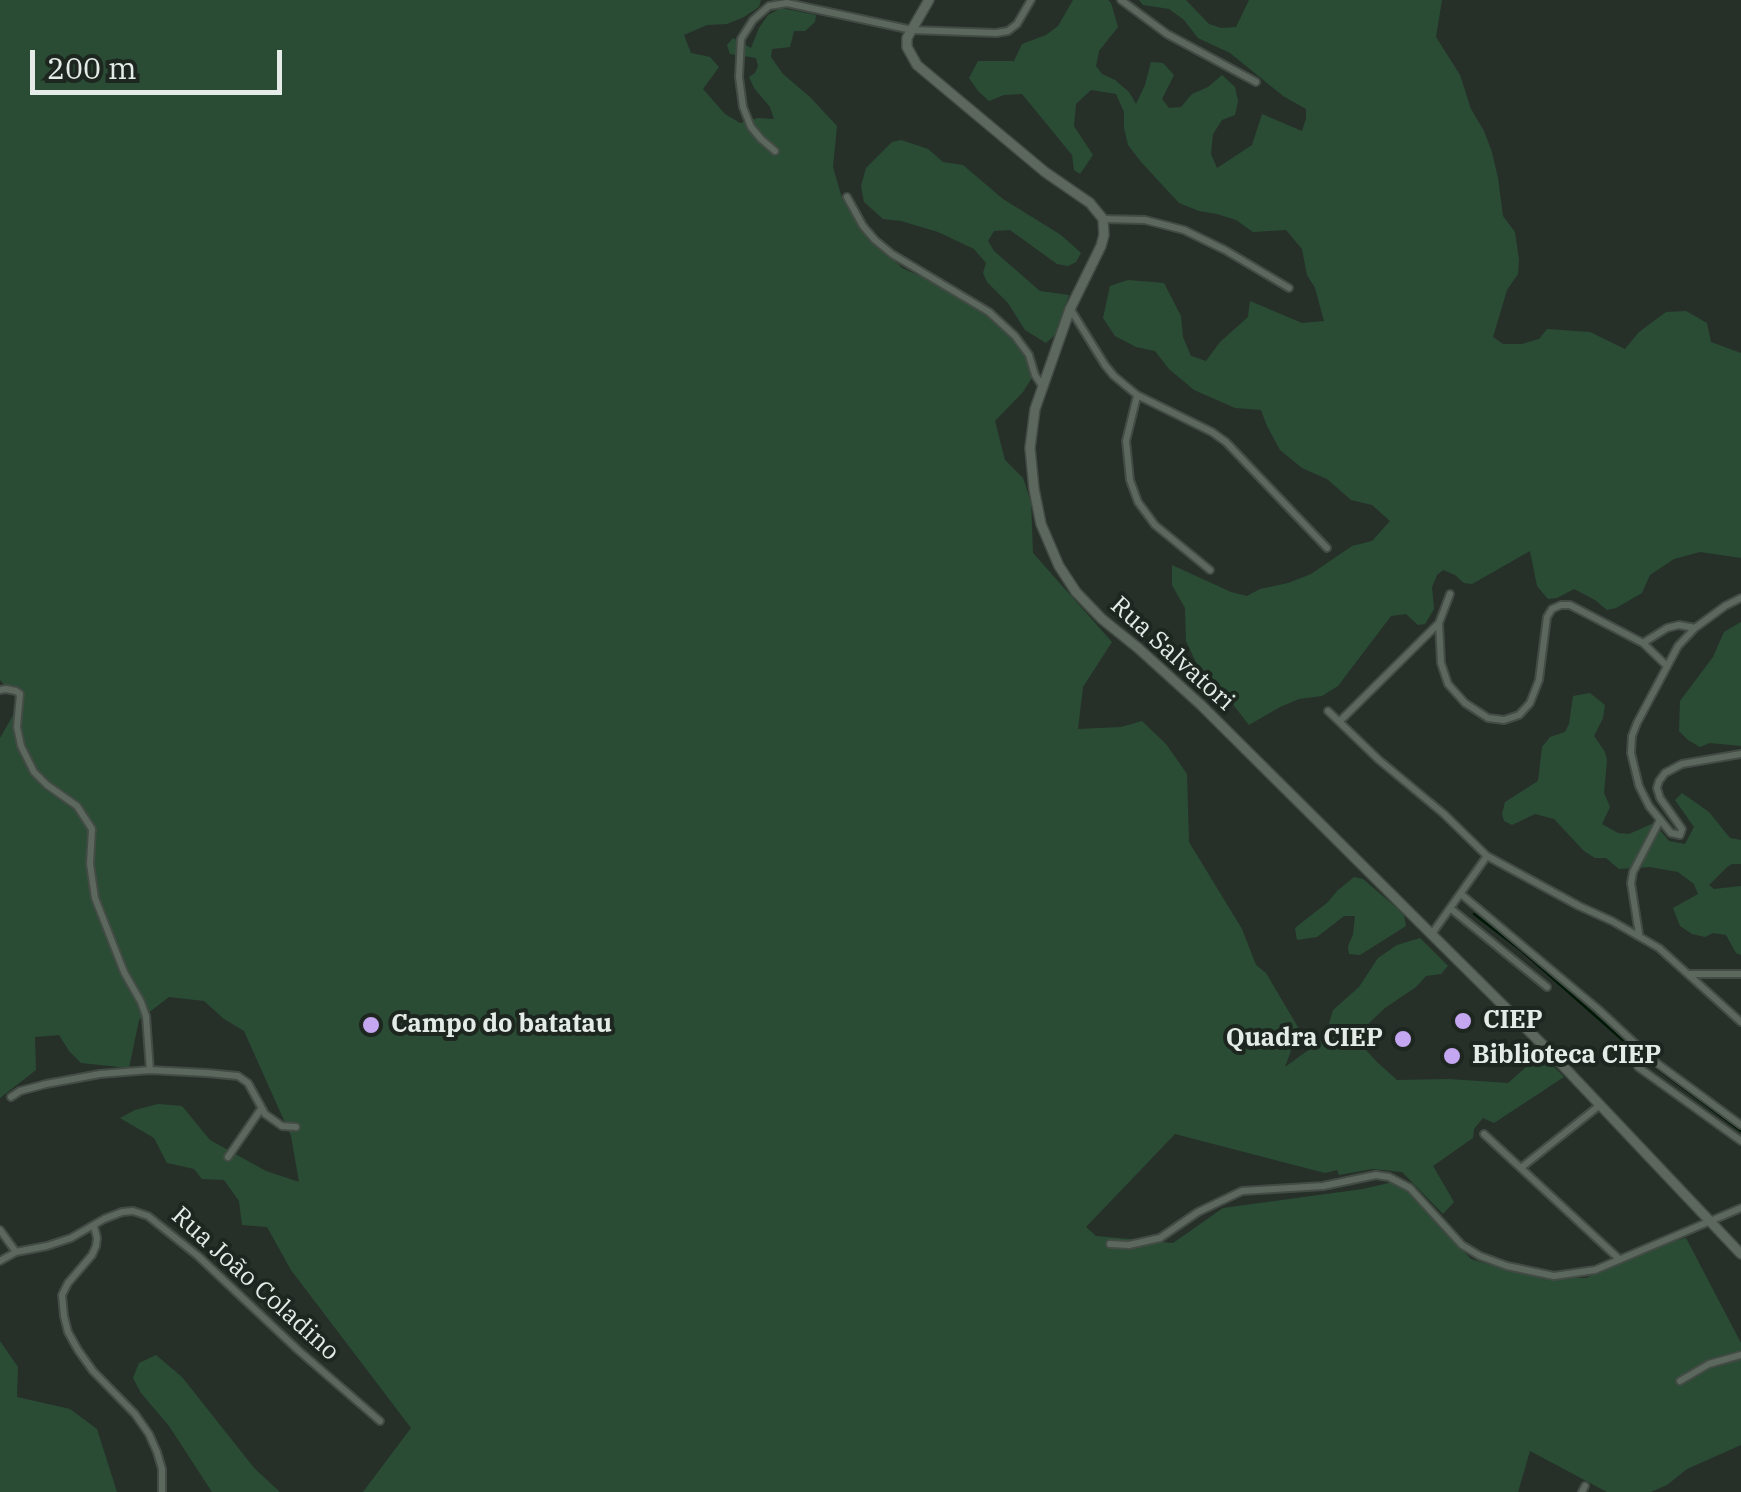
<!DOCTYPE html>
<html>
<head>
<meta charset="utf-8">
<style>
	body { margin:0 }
	#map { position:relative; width:1741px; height:1492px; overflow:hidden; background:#263029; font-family:"IBM Plex Serif",serif }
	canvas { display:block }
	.scale { position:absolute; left:30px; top:50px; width:252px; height:45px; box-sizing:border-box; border:5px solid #e5ece7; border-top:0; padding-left:12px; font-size:30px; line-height:35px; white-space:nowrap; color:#e5ece7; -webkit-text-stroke:8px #1d261f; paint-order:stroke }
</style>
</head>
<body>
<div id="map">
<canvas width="1741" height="1492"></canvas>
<div class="scale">200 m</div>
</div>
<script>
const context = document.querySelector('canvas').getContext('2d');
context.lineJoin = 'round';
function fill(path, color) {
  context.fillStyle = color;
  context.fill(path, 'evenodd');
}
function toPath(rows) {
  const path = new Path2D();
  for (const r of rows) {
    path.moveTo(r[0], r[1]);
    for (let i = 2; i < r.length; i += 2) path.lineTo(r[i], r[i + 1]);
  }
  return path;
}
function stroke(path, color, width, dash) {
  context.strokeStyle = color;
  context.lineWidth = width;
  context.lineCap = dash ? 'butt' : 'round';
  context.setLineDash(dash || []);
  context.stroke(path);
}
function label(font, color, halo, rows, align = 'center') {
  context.font = font + ' "IBM Plex Serif",serif';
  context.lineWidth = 8;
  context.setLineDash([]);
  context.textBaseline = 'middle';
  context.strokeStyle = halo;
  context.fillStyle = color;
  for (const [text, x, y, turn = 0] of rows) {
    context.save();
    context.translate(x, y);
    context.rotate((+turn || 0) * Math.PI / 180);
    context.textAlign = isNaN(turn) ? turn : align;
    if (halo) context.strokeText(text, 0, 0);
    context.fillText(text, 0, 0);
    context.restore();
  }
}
fill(toPath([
	[0,0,761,0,759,7,744,17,727,24,707,25,684,35,691,53,710,57,719,67,703,89,725,114,740,123,758,118,774,119,770,107,754,88,749,77,755,73,758,66,756,58,730,54,727,45,733,38,751,48,759,28,768,15,781,8,816,15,815,22,805,31,794,31,790,47,772,49,771,57,783,74,811,98,837,126,833,167,842,198,881,247,902,268,961,295,978,306,1022,350,1033,376,1023,392,995,421,1005,460,1023,478,1031,502,1033,553,1112,642,1083,687,1078,729,1121,727,1142,721,1166,744,1187,774,1189,842,1242,929,1256,965,1266,973,1299,1029,1285,1067,1325,1038,1333,1010,1359,987,1378,958,1397,945,1420,938,1448,966,1441,974,1426,976,1416,987,1385,1008,1369,1023,1365,1049,1377,1062,1397,1080,1449,1079,1508,1083,1541,1054,1564,1077,1494,1123,1483,1118,1474,1129,1473,1138,1433,1166,1454,1202,1443,1214,1402,1172,1372,1169,1339,1175,1337,1170,1325,1173,1175,1134,1086,1227,1096,1236,1173,1243,1223,1208,1363,1189,1393,1182,1403,1187,1471,1259,1509,1271,1545,1278,1586,1278,1646,1249,1686,1238,1741,1343,1741,1350,1737,1353,1741,1357,1741,1445,1687,1469,1667,1485,1651,1492,1607,1492,1530,1451,1518,1492,363,1492,411,1428,291,1270,267,1227,242,1225,239,1201,224,1180,202,1179,194,1169,167,1163,154,1138,120,1118,135,1110,158,1104,182,1106,210,1140,266,1171,299,1182,291,1136,244,1031,224,1019,204,1001,169,997,139,1020,129,1068,81,1063,69,1051,59,1035,35,1037,36,1070,0,1098,0,738,20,703,0,680],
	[1073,0,1108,0,1111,3,1118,27,1099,51,1096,66,1102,74,1115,80,1129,92,1136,104,1145,85,1151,62,1163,63,1174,75,1162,99,1169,108,1181,107,1192,94,1208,87,1222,75,1235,87,1238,101,1235,115,1222,120,1213,134,1211,154,1217,168,1252,145,1262,114,1302,131,1306,119,1306,109,1283,96,1230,53,1198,38,1184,20,1169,9,1143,5,1139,0,1186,0,1209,24,1221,28,1236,27,1249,0,1442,0,1436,37,1460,75,1471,109,1484,131,1492,152,1498,178,1503,216,1515,232,1519,260,1518,274,1507,290,1493,337,1503,344,1522,344,1539,339,1547,329,1590,332,1625,349,1639,332,1666,312,1686,311,1707,323,1711,342,1741,353,1741,558,1700,552,1674,559,1650,575,1642,593,1616,608,1607,610,1595,600,1574,589,1557,598,1548,599,1537,586,1530,551,1472,584,1464,583,1455,575,1443,570,1437,575,1432,587,1434,609,1425,624,1418,625,1406,614,1391,616,1338,686,1322,696,1299,699,1280,707,1249,725,1220,688,1199,669,1186,641,1185,608,1172,585,1172,565,1231,592,1247,596,1260,589,1288,583,1311,574,1352,546,1372,541,1390,521,1372,505,1351,500,1327,479,1302,468,1280,450,1267,426,1261,410,1235,408,1194,390,1169,369,1155,351,1136,347,1115,336,1103,318,1110,286,1128,280,1164,283,1181,316,1183,337,1191,356,1206,361,1220,342,1248,317,1250,301,1302,323,1324,321,1315,288,1307,275,1302,249,1286,230,1253,232,1236,220,1217,214,1199,211,1179,203,1142,163,1128,145,1124,128,1124,112,1116,94,1091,90,1076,104,1074,126,1093,155,1080,174,1074,170,1072,155,1022,94,1004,95,989,101,978,91,969,78,978,61,1014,61,1022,44,1046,35,1058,26],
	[901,140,928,149,943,162,963,165,1003,199,1061,235,1081,253,1076,262,1068,266,1057,264,1010,230,994,231,988,241,994,251,1040,291,1069,295,1055,335,1046,343,1025,330,1008,303,987,282,983,273,986,263,974,249,938,232,901,221,883,219,864,202,861,186,866,168,892,142],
	[1741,622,1741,746,1710,743,1700,747,1688,740,1679,731,1680,701,1713,657,1724,632],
	[1590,693,1605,705,1603,718,1594,736,1605,752,1607,760,1604,793,1610,807,1602,824,1618,833,1629,834,1654,823,1669,841,1685,844,1694,827,1675,800,1682,793,1709,812,1730,838,1741,840,1741,864,1732,864,1727,867,1709,885,1714,889,1741,886,1741,955,1736,953,1726,935,1713,933,1705,937,1692,934,1680,926,1673,908,1698,894,1694,884,1678,872,1650,867,1619,869,1606,858,1595,858,1584,851,1554,819,1535,814,1512,825,1504,821,1502,814,1505,802,1538,781,1542,747,1550,737,1565,732,1569,724,1573,696],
	[1354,877,1363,879,1398,909,1404,915,1406,926,1360,955,1349,954,1348,946,1353,935,1355,916,1344,916,1317,937,1297,940,1295,928,1328,902,1337,891],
	[0,1341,18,1367,17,1397,70,1409,97,1429,117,1492,0,1492],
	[156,1355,182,1377,255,1469,280,1492,212,1492,169,1426,141,1393,133,1378,139,1363]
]), '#2a4c35');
stroke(toPath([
	[1474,914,1522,951,1643,1058,1741,1131]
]), '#001806', 2.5);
const minor = toPath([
	[1121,0,1167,34,1256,82],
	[775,151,761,139,751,127,743,107,739,77,741,39,753,20,769,6,787,3,912,30,996,33,1008,31,1017,24,1031,0],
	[847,197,863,226,875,240,892,254,989,312,1015,336,1029,355,1035,375,1043,387],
	[1103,219,1145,220,1184,230,1225,250,1289,288],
	[1071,310,1105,365,1114,376,1137,395,1212,432,1226,442,1327,548],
	[1137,396,1126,441,1130,480,1138,502,1155,525,1210,570],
	[1439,623,1441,663,1448,684,1465,703,1488,718,1504,720,1519,715,1530,703,1539,680,1547,617,1552,609,1561,605,1570,605,1643,643,1667,628,1679,625,1695,628],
	[1643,643,1667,666],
	[0,690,6,689,16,691,20,694,17,727,21,746,34,772,47,785,77,806,92,829,90,864,95,898,124,972,141,1002,146,1016,150,1070],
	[1328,711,1379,760,1444,814,1487,856,1579,906,1612,921,1659,948,1741,1022],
	[1340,721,1439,623,1450,594],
	[1680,835,1671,833,1649,806,1639,786,1631,753,1632,736,1637,723,1678,646,1695,628,1725,606,1741,598],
	[1680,835,1682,829,1660,798,1657,788,1659,781,1665,773,1682,764,1741,754],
	[1461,894,1598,1009,1654,1061,1741,1125],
	[1450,908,1547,987],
	[1639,934,1631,883,1633,872,1660,820],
	[1431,935,1487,856],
	[1688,974,1741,974],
	[1638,1067,1741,1141],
	[11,1097,20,1091,46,1084,100,1074,150,1070,207,1073,238,1076,248,1083,265,1114,282,1126,296,1127],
	[1484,1134,1618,1258],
	[228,1157,261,1109],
	[1522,1167,1600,1105],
	[94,1226,97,1238,96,1246,92,1255,68,1283,62,1295,64,1316,68,1332,78,1350,93,1371,135,1414,149,1434,157,1452,162,1469,162,1492],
	[0,1230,16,1252],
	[1110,1244,1129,1245,1160,1238,1198,1212,1242,1191,1323,1186,1376,1175,1389,1177,1410,1188,1462,1245,1480,1256,1507,1266,1554,1276,1595,1270,1741,1208],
	[0,1261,16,1252,47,1246,71,1238,104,1219,122,1212,133,1211,148,1216,198,1256,298,1350,380,1421],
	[1680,1381,1709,1364,1741,1355],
	[1582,1492,1585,1486]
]);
const tertiary = toPath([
	[929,0,907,38,907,47,917,65,1045,172,1090,203,1103,219,1104,235,1101,246,1070,309,1035,409,1030,448,1034,489,1041,524,1059,566,1076,592,1102,619,1138,648,1201,705,1548,1050,1741,1254]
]);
stroke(minor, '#424b44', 10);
stroke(tertiary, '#424b44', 12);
stroke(minor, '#5c675e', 6);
stroke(tertiary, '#5c675e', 9);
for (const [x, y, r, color] of [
	[1463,1021,10,"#c5a7f1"],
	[371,1025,10,"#c5a7f1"],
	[1403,1039,10,"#c5a7f1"],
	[1452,1056,10,"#c5a7f1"]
]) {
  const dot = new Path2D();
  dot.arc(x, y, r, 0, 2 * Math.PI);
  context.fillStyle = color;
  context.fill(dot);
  stroke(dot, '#1d261f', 4);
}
label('25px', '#e5ece7', '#1d261f', [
	["Rua Salvatori",1172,654,42],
	["Rua João Coladino",255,1284,42]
]);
label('bold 25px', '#e5ece7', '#1d261f', [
	["CIEP",1483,1021],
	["Campo do batatau",391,1025],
	["Quadra CIEP",1383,1039,"right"],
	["Biblioteca CIEP",1472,1056]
], 'left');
</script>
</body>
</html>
